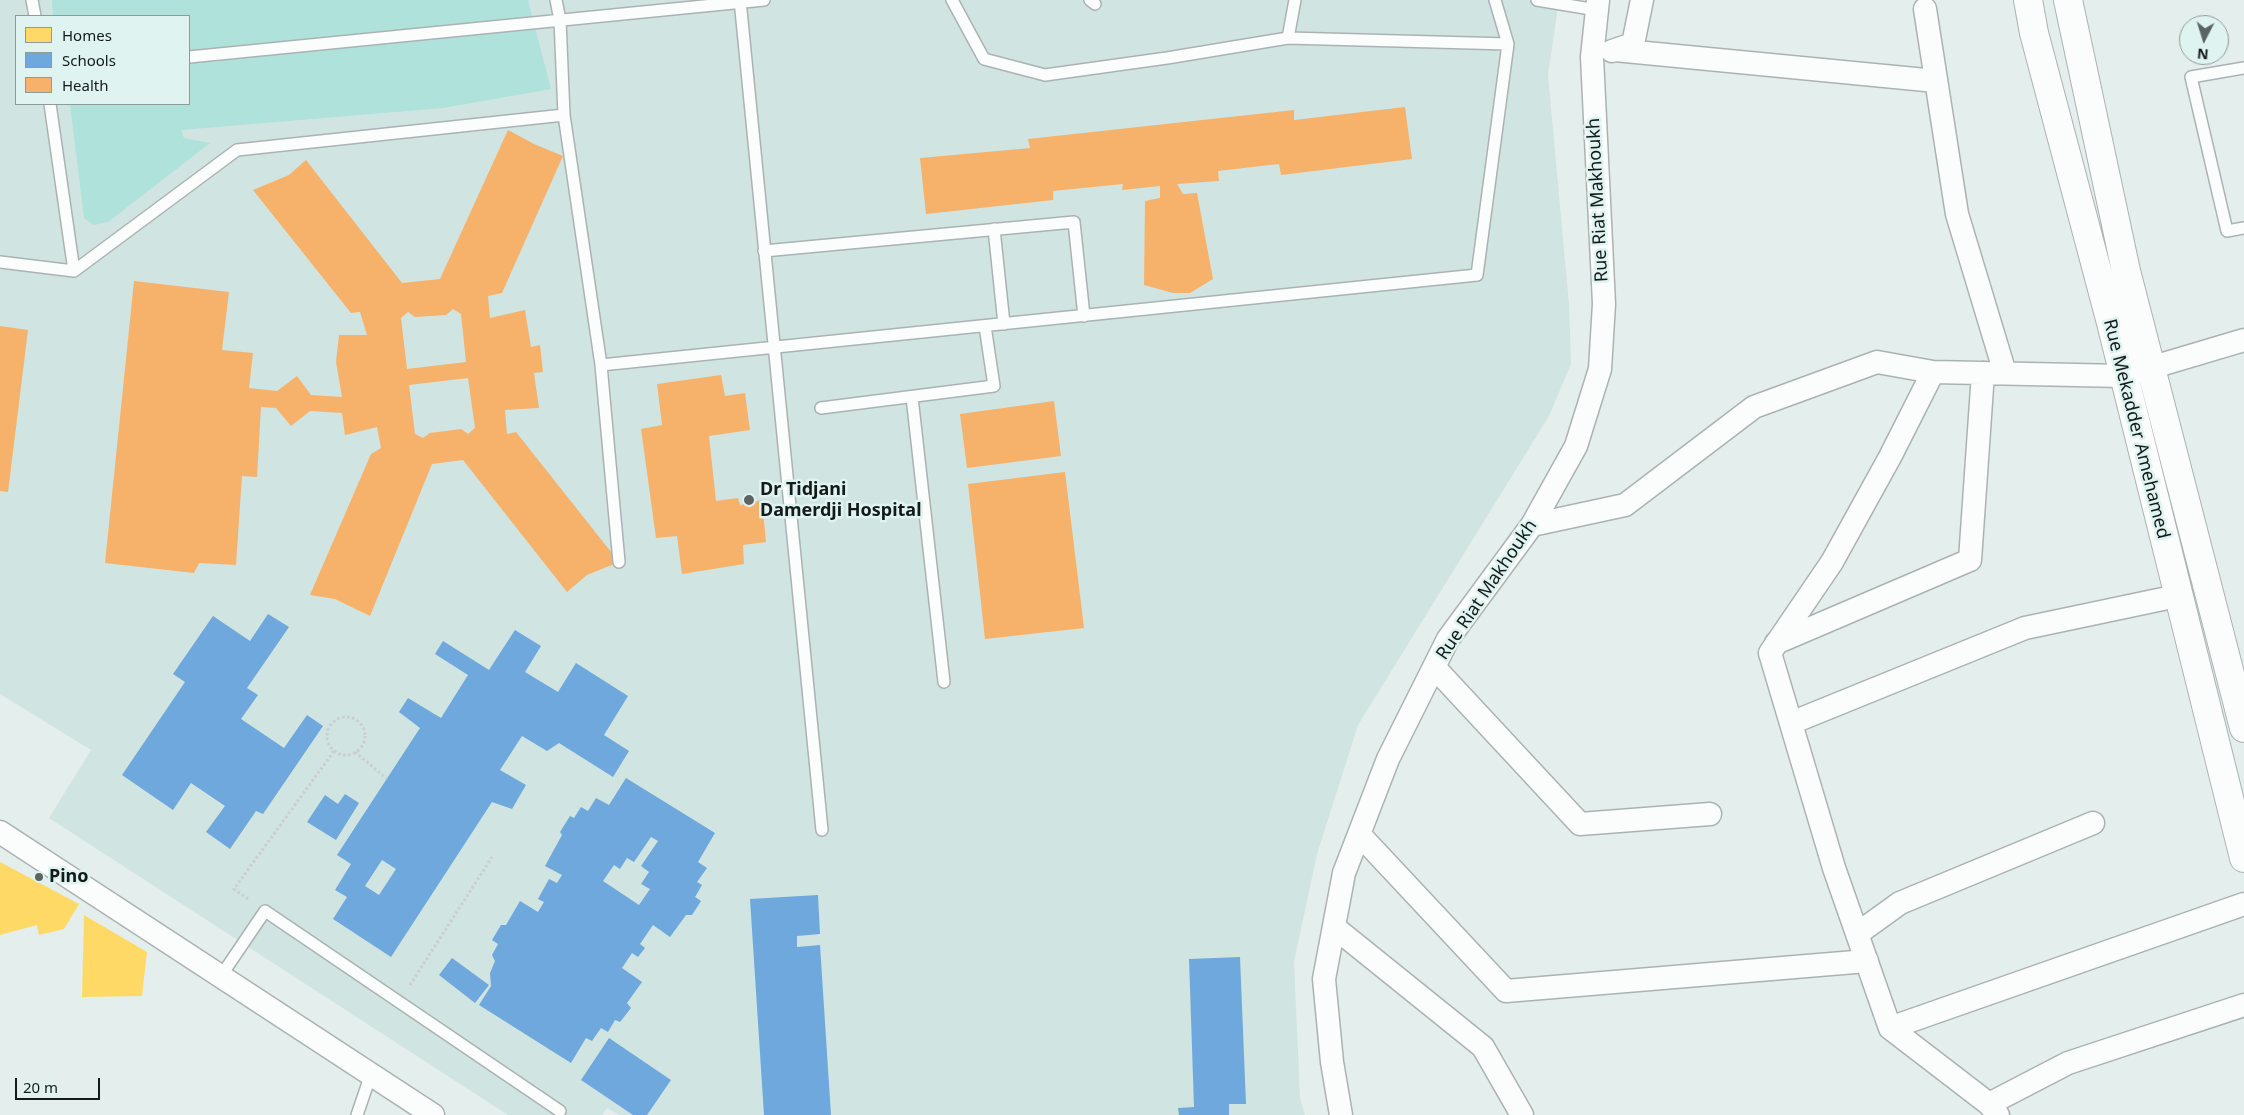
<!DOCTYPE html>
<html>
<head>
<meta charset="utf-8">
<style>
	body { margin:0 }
	#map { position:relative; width:2244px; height:1115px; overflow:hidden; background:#e4eeec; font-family:"Noto Sans",sans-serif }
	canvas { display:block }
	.legend { position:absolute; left:15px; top:15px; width:175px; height:90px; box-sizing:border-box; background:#dff3f0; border:1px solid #8d9c9a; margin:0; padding:6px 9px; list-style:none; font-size:15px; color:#131a19 }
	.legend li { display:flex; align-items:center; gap:10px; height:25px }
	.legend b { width:25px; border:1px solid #8d9c9a }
	.north { position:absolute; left:2179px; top:15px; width:50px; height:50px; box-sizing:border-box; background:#dff3f0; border:1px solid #8d9c9a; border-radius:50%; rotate:185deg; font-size:14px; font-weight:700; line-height:20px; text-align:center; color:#131a19 }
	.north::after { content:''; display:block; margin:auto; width:18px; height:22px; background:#5c6463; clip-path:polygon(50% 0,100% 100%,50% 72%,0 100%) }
	.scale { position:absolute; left:15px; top:1078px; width:85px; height:22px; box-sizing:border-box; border:2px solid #131a19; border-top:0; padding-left:6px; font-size:15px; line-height:18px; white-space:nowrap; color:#131a19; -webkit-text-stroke:4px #dff3f0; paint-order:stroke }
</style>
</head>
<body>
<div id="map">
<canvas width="2244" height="1115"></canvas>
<ul class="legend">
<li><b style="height:14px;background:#ffd966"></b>Homes</li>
<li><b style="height:14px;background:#6fa8dc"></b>Schools</li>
<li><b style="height:14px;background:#f6b26b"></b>Health</li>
</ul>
<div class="north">N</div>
<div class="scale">20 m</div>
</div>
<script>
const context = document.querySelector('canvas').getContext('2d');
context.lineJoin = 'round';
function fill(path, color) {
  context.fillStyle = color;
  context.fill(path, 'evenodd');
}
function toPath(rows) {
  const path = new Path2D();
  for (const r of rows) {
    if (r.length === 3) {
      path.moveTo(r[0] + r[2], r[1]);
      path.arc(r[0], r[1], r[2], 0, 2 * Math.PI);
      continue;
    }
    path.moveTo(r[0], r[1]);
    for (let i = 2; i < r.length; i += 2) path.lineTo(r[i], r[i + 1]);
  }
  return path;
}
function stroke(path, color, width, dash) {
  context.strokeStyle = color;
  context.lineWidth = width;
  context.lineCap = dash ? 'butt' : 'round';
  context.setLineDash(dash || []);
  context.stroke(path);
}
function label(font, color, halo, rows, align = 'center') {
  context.font = font + ' "Noto Sans",sans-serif';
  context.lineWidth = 5;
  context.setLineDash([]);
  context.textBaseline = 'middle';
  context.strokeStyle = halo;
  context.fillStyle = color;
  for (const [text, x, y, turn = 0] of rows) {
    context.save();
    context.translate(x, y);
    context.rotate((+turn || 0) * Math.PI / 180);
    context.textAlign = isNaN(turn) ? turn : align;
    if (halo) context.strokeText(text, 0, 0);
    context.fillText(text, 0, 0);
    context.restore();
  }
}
fill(toPath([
	[0,0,1559,0,1548,75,1569,304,1571,364,1549,416,1358,725,1317,854,1294,962,1300,1099,1305,1115,619,1115,607,1108,602,1115,508,1115,49,818,91,750,0,694],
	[16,16,189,16,189,104,16,104]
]), '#d0e4e1');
fill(toPath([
	[52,0,528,0,551,89,443,108,181,130,184,138,210,143,108,222,94,225,84,218,70,104,189,104,189,16,53,16]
]), '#afe2db');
fill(toPath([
	[0,862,79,904,64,929,39,935,37,925,0,935],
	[84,915,147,952,142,996,82,997]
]), '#ffd966');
fill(toPath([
	[268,614,289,627,247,688,258,695,241,719,284,748,307,715,323,726,263,814,256,811,230,849,206,832,225,806,191,783,173,810,122,775,185,682,173,674,213,616,250,641],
	[515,630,541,646,525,672,558,692,576,663,628,696,604,735,629,751,613,777,559,743,547,751,522,736,500,770,526,785,512,809,492,802,391,957,333,919,347,897,335,890,351,864,337,855,420,728,399,712,408,698,441,718,468,675,435,654,443,641,489,670],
	[382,860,396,869,379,895,365,886],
	[626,778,715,833,698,862,707,868,697,882,702,885,695,897,701,901,692,915,686,915,670,937,653,925,640,944,645,948,638,957,632,953,622,968,642,982,627,1003,631,1008,620,1022,615,1020,608,1032,601,1028,592,1041,586,1038,571,1063,479,1005,491,986,490,973,495,961,492,955,498,944,492,940,501,925,506,925,520,901,538,912,544,902,538,899,549,879,557,883,562,875,545,866,562,835,560,832,570,816,574,818,581,807,588,811,596,798,609,805],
	[651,837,658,841,641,866,649,872,641,884,650,889,639,905,603,881,614,865,620,869,627,858,634,862],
	[345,794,359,803,336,840,307,822,325,795,338,804],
	[818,895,820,934,797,936,797,947,820,945,831,1115,764,1115,750,899],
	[1240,957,1246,1104,1229,1104,1229,1115,1179,1115,1178,1108,1194,1107,1189,959],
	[452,958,489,985,475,1003,439,975],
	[609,1038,671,1080,647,1115,633,1115,581,1080]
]), '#6fa8dc');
fill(toPath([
	[1405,107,1412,159,1281,175,1279,164,1218,171,1219,181,1177,184,1183,194,1197,193,1213,279,1190,293,1173,293,1144,285,1145,201,1160,198,1160,186,1122,190,1123,184,1053,191,1053,200,926,214,920,158,1030,148,1028,139,1294,110,1294,120],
	[508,130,534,144,563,156,502,293,488,296,490,318,525,310,531,347,540,345,543,372,534,373,539,408,505,410,507,434,516,432,619,562,587,575,567,592,463,460,432,464,370,616,335,599,310,595,371,454,381,448,377,427,345,435,342,413,310,411,291,426,276,408,261,407,257,477,242,476,236,565,199,563,194,573,105,563,134,281,229,292,222,350,253,353,249,388,277,391,297,376,311,395,342,397,336,362,339,335,367,335,360,312,351,313,253,190,289,175,306,160,402,283,440,279],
	[453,309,461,314,466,362,407,369,401,318,408,312,415,317,446,315],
	[468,378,475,428,468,434,461,429,430,433,423,438,415,434,409,385],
	[0,326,28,330,8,492,0,491],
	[721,375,725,396,745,393,750,430,709,436,716,501,738,498,740,505,762,500,766,542,743,545,744,564,682,574,677,536,656,538,641,429,662,425,657,384],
	[1054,401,1061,456,967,468,960,414],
	[1065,472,1084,628,985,639,968,484]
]), '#f6b26b');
const service = toPath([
	[32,0,35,16],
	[556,0,560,20,564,115],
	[740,0,822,830],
	[952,0,984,59,1045,75,1167,58,1288,38],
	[1090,0,1095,4],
	[1495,0,1508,44],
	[1537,0,1597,10],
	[189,57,764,0],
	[2244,68,2191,77,2227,231,2244,228],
	[50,104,74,271,237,150,564,115,601,365,1477,275,1508,44,1288,38,1295,0],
	[994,229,1004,324],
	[764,251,1074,222,1084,316],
	[0,262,74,271],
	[601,365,619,562],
	[912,397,944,682],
	[821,408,994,386,985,326],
	[221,976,265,911,560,1111],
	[357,1115,371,1074]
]);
const minor = toPath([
	[1925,9,1957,214,2005,373],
	[1615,50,1936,81],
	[1612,51,1633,44,1642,0],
	[1933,372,2123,376,2244,340],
	[1532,525,1625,505,1754,407,1877,362,1933,372,1890,457,1832,562,1770,653,1834,868,1890,1028,1989,1104,1998,1115],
	[1776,643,1970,560,1983,373],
	[1434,667,1580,824,1710,814],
	[1791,723,2025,628,2177,596],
	[0,832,433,1115],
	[1359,834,1506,991,1867,961],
	[1334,927,1483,1047,1522,1115],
	[1857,934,1900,903,2093,823],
	[1890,1028,2244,904],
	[1989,1104,2068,1063,2244,1005],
	[1341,1115,1332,1062,1324,979,1344,873,1388,759,1448,639,1532,525,1576,446,1600,369,1604,304,1592,57,1598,0]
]);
const secondary = toPath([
	[2028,0,2034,33,2111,323,2244,858],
	[2068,0,2126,271,2244,728]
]);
stroke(service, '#abb3b2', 14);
stroke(minor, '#abb3b2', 25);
stroke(secondary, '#abb3b2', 30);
stroke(toPath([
	[346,736,19],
	[355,752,387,779],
	[248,899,234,889,334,751],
	[410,985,492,857]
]), '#cbcece', 3, [2.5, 2.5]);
stroke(service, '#fbfcfc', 11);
stroke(minor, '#fbfcfc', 22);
stroke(secondary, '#fbfcfc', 28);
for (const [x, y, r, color] of [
	[749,500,6,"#5c6463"],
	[39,877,5,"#5c6463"]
]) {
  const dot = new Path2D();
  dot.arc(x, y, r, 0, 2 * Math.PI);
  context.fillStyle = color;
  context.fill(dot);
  stroke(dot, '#dff3f0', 2);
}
label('18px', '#131a19', '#dff3f0', [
	["Rue Riat Makhoukh",1598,200,-93],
	["Rue Mekadder Amehamed",2136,429,76],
	["Rue Riat Makhoukh",1487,590,-56]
]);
label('bold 18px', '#131a19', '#dff3f0', [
	["Dr Tidjani",760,490],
	["Damerdji Hospital",760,511],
	["Pino",49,877]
], 'left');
</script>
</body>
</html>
